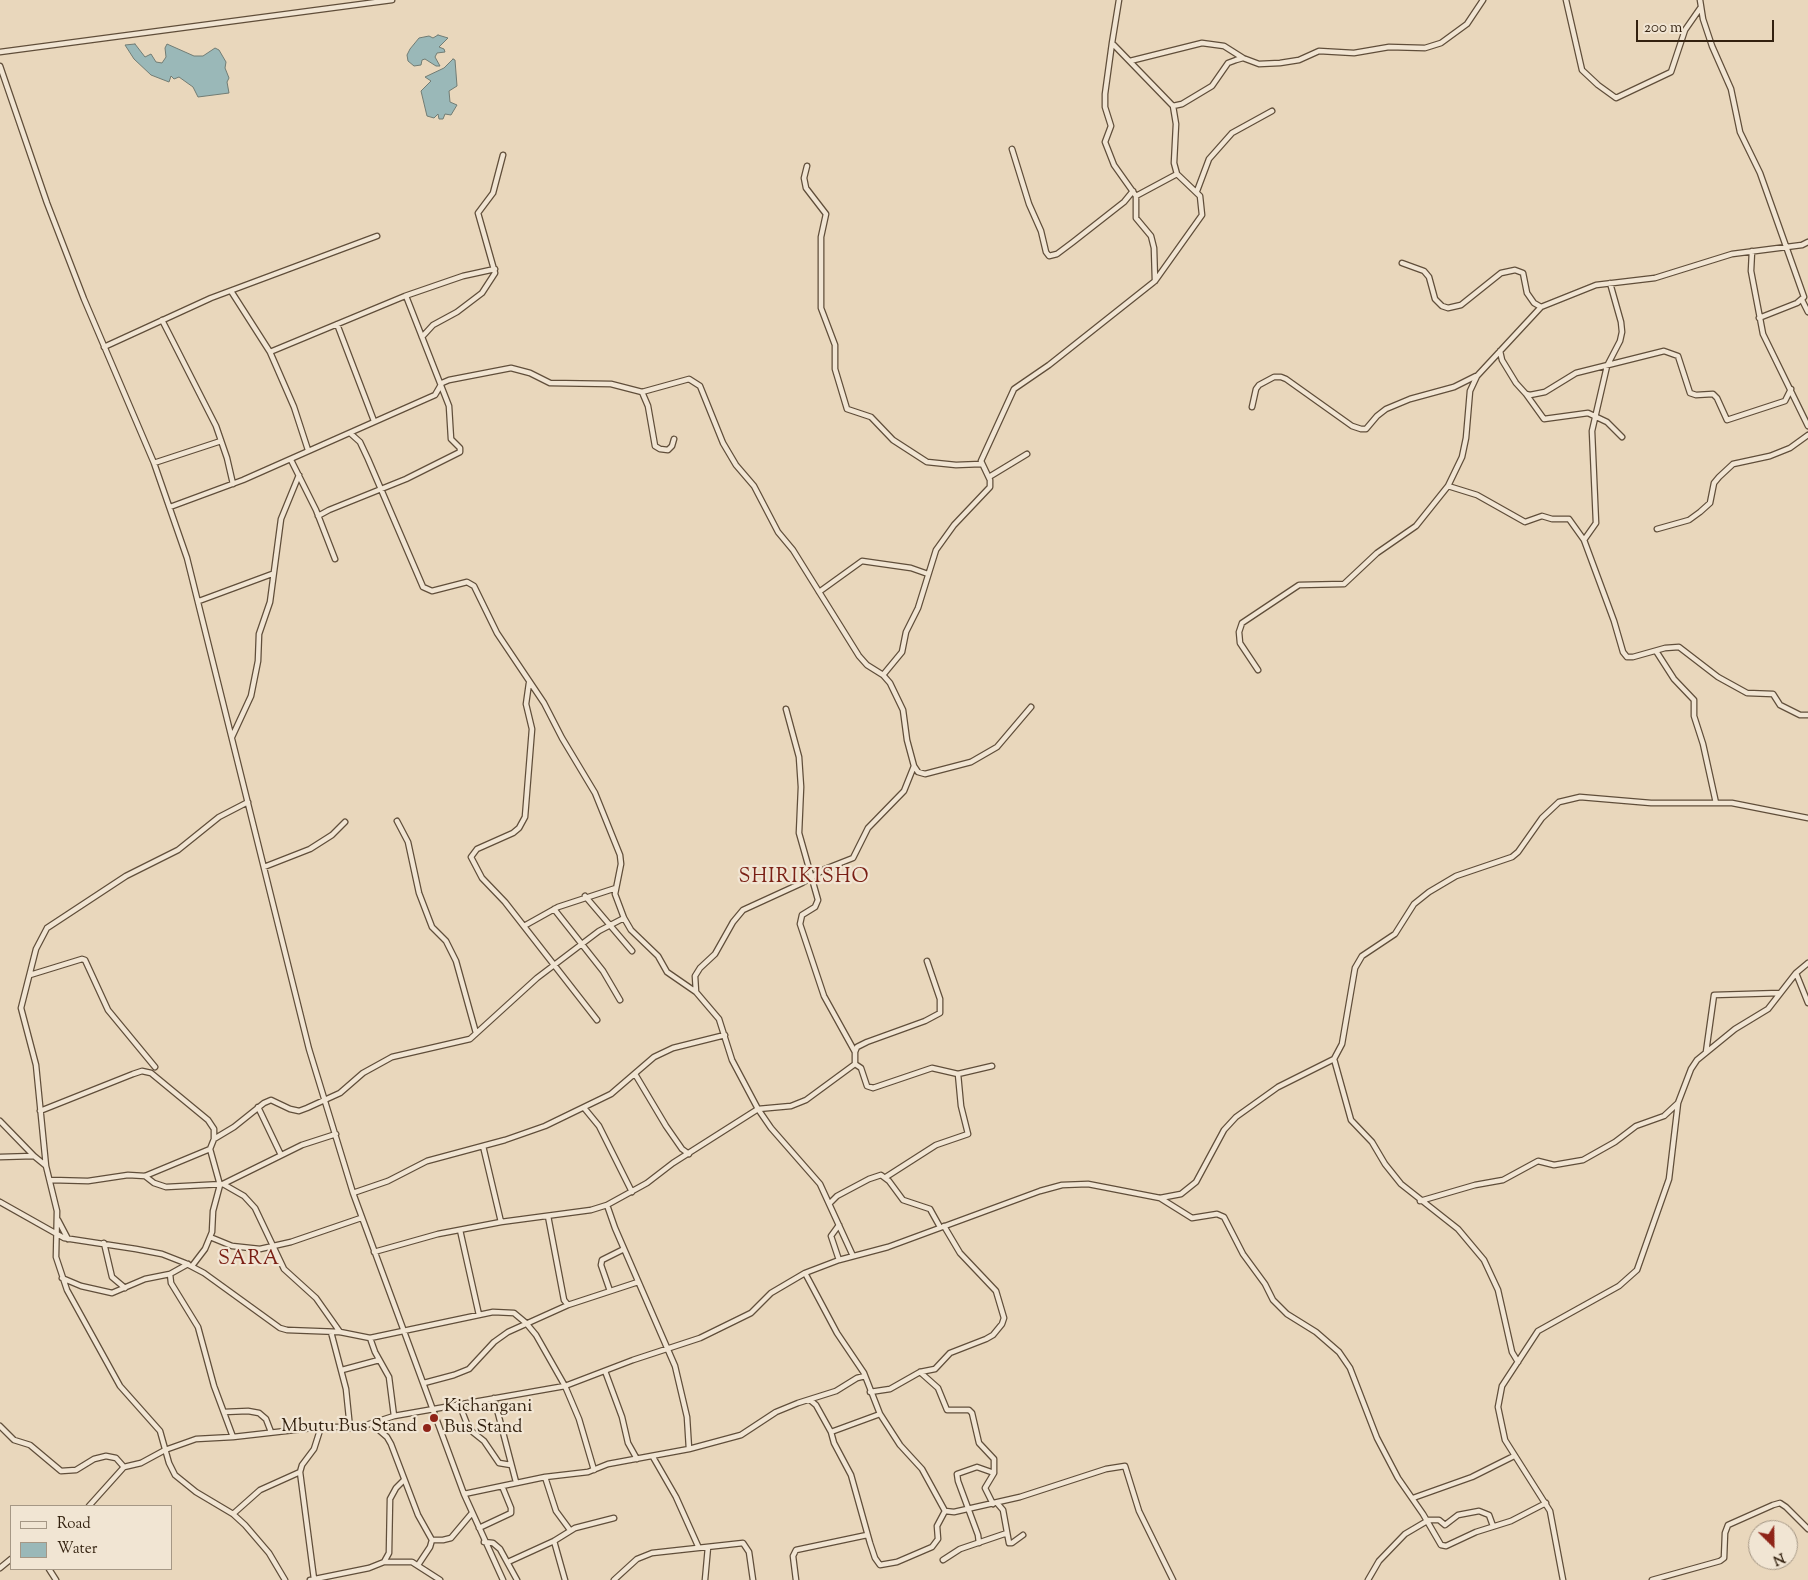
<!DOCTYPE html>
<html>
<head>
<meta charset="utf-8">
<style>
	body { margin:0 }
	#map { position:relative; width:1808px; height:1580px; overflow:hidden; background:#e9d7bc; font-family:"Sorts Mill Goudy",serif }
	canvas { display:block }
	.legend { position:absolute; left:10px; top:1505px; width:162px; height:65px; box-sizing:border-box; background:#f1e5d3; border:1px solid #a59785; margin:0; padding:6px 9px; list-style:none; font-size:15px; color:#33210f }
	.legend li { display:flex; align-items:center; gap:10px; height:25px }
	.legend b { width:25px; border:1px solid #a59785 }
	.north { position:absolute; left:1748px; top:1520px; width:50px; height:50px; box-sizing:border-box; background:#f1e5d3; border:1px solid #a59785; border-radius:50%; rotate:157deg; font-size:14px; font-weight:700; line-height:20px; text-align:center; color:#33210f }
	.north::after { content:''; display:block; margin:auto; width:18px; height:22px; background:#8f2418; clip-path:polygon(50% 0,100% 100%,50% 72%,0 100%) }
	.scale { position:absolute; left:1636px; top:20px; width:138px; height:22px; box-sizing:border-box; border:2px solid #33210f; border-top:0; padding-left:6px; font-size:15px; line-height:18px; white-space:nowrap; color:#33210f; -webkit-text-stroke:4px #f1e5d3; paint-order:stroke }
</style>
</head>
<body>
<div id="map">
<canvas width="1808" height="1580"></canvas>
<ul class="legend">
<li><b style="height:6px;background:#f1e5d3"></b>Road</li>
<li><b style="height:14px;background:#9ab8b8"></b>Water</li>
</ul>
<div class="north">N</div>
<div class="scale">200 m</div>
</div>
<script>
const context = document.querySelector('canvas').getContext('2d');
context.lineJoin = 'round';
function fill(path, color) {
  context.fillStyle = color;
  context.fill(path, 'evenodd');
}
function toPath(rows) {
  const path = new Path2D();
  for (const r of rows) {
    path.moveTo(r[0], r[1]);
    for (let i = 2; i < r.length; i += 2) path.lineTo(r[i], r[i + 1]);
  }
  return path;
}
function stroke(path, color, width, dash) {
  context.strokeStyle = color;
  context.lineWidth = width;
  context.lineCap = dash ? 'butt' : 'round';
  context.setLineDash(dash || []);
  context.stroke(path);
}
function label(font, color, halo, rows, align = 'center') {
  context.font = font + ' "Sorts Mill Goudy",serif';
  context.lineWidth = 4.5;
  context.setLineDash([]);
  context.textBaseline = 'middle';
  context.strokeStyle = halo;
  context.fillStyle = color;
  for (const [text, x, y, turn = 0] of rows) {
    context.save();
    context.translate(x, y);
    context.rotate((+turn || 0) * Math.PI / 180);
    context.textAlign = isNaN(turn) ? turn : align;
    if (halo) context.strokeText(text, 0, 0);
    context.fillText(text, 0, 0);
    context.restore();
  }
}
const water = toPath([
	[438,35,448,38,439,47,444,49,445,52,437,53,435,57,440,66,436,66,425,59,422,60,421,65,414,66,408,61,407,55,410,49,419,38,429,36,433,38,438,35],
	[135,44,145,57,151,54,156,62,162,63,166,57,165,48,167,44,194,56,203,56,215,48,219,50,226,62,225,68,229,78,227,82,229,93,198,97,193,87,179,77,174,79,171,76,169,82,151,75,134,59,125,45,135,44],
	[453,59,455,60,457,86,449,91,450,102,457,105,451,115,445,114,443,119,439,119,438,114,434,118,427,116,421,91,431,81,425,77,444,68,453,59]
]);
fill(water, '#9ab8b8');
stroke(water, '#717c74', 1);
const minor = toPath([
	[1566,0,1582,70,1598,85,1616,98,1671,72,1685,30,1701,7],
	[1700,0,1703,19,1712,46,1731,89,1740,132,1760,173,1804,297,1797,303,1759,318],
	[1112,43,1105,94,1105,107,1111,126,1105,142,1114,165,1136,196,1136,218,1151,236,1154,248,1155,281],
	[0,52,392,0],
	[1130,61,1202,43,1224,46,1243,58],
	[0,66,47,203,84,299,154,463,187,558,309,1049,353,1193,464,1494,503,1580],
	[1173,106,1182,104,1212,86,1228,63,1236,60,1243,58,1259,64,1280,63,1299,60,1319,51,1354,53,1389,47,1425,48,1441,43,1467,24,1483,0],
	[1012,149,1029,204,1041,231,1046,252,1049,256,1057,254,1073,242,1124,202,1133,191],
	[807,166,804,178,806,188,826,214,821,237,821,308,835,345,835,369,847,409,871,417,893,440,927,462,956,465,981,464],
	[1197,191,1209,159,1232,133,1272,111],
	[1136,196,1177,174],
	[1752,251,1751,271,1763,334,1808,426],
	[1402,263,1424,271,1429,277,1435,299,1442,306,1448,308,1461,305,1501,273,1515,270,1523,273,1527,293,1534,303,1541,307],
	[1610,283,1621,322,1622,332,1620,341,1607,366,1592,431,1596,523,1584,540,1614,621,1623,652,1627,657,1633,657,1665,648,1679,647,1718,677,1747,693,1773,694,1780,705,1800,715,1808,715],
	[231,291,270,352,294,407,308,450],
	[1802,300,1808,312],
	[162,320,216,426,227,458,233,484],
	[337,324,374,421],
	[422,337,433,325,457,312,482,293,495,273,478,213,493,193,503,155],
	[104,347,211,298,377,236],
	[1500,351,1502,360,1516,383,1526,394,1530,395,1545,392,1576,373,1664,351,1678,356,1690,393,1696,395,1713,394,1717,398,1727,420,1785,401,1791,389],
	[270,352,405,296,463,276,495,269],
	[642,392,648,406,655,446,660,449,668,450,672,446,674,439],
	[1526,394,1544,419,1588,413,1607,422,1622,437],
	[1252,407,1256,389,1259,385,1274,377,1281,377,1286,379,1352,426,1361,429,1366,429,1377,416,1386,409,1410,399,1454,387,1476,376],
	[350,433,360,442,368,459,423,587,432,591,467,582,474,586,497,633,544,703,562,738,595,793,620,855,621,864,615,894,624,918,631,930,658,956,667,972,696,992],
	[291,460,316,510,335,559],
	[154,463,221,441],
	[989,477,1027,454],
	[1448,486,1477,495,1525,522,1542,516,1552,519,1569,519,1584,540],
	[170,507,243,480,435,395,442,383,449,380,511,368,530,373,550,383,611,384,642,392,689,379,700,386,723,443,736,465,754,486,778,532,793,550,859,656,867,665,883,675,890,683,903,710,907,740,914,766,904,791,868,828,853,858,825,869,802,883,743,910,733,922,715,954,700,968,695,976,696,992,719,1019,732,1060,758,1109,771,1128,820,1184,853,1256],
	[318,516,329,510,406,479,460,452,460,448,451,439,449,406,406,296],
	[1657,529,1689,520,1700,512,1710,503,1714,483,1719,477,1733,464,1770,456,1790,448,1808,435],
	[819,592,862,561,911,568,928,574],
	[199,601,272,574],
	[1656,651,1674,679,1694,700,1694,716,1703,744,1716,803],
	[1258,670,1240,643,1239,632,1242,623,1299,585,1344,584,1377,553,1416,526,1448,486,1462,457,1466,438,1470,391,1477,376,1541,307,1596,285,1655,278,1732,254,1802,245,1808,242],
	[883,675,902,652,906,632,918,608,936,550,954,525,990,487,990,480,981,461,1014,389,1049,365,1155,281,1202,215,1200,196,1177,174,1174,163,1176,124,1173,106,1112,43,1119,0],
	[529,683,526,704,532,729,525,817,519,828,513,833,477,849,471,857,482,878,505,902,597,1020],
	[232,737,251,696,258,661,259,634,270,602,281,519,299,475],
	[914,766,918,772,925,774,971,762,997,747,1031,707],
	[248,802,219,817,178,850,126,876,47,928,36,949,21,1008,36,1065,46,1166,57,1211,56,1257,67,1290,120,1386,160,1431,169,1463,175,1475,196,1492,233,1514,245,1525,269,1553,285,1580],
	[397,821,408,842,419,893,432,927,446,941,456,961,476,1033],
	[264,867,310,849,332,835,345,822],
	[585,896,632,951],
	[554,909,603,971,620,1000],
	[524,926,558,907,616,888],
	[1796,973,1808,1003],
	[30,975,82,959,85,960,108,1010,155,1067],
	[855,1052,857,1047,867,1042,925,1021,940,1013,940,999,927,961],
	[1706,1052,1714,995,1780,993],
	[1334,1059,1351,1120,1372,1142,1385,1164,1401,1184,1458,1229,1484,1260,1498,1290,1512,1352,1518,1362],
	[855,1064,861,1068,867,1086,873,1088,932,1068,958,1074,992,1066],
	[635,1074,666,1126,682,1149,689,1154],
	[258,1107,281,1155],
	[585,1109,599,1126,632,1192],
	[40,1111,133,1074,142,1071,151,1073,208,1120,214,1129,214,1139],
	[0,1121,34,1156],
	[483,1146,501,1222],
	[0,1157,34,1156,45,1165],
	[145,1176,154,1183,166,1187,223,1184,302,1145,336,1134],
	[886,1177,936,1145,968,1134,961,1106,958,1074],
	[51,1180,88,1181,128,1175,145,1176,210,1149],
	[223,1184,244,1196,255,1208,284,1269,316,1298,340,1332],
	[353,1193,388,1181,427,1161,505,1140,545,1126,611,1094,654,1057,673,1048,725,1035],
	[1160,1198,1192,1218,1217,1214,1224,1217,1243,1254,1265,1284,1273,1300,1287,1314,1316,1332,1339,1352,1350,1368,1377,1438,1398,1478,1423,1514,1441,1545,1446,1546,1476,1532,1511,1521,1546,1503],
	[1420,1201,1475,1185,1503,1180,1538,1161,1554,1165,1583,1160,1615,1142,1636,1126,1664,1116,1678,1103],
	[0,1202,64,1238,136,1249,162,1254,185,1263,204,1273,280,1328,287,1330,340,1332,370,1338,493,1312,514,1313,526,1323,536,1335,565,1386,579,1419,594,1470],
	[830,1203,837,1196,869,1179,881,1175,889,1181,903,1200,930,1209,940,1227],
	[607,1205,615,1228,675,1366,687,1417,689,1449],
	[548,1216,564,1300,568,1305,638,1282],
	[58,1220,68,1239],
	[460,1230,479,1315],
	[210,1237,232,1246,260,1249,291,1242,361,1218],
	[104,1243,112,1277,125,1288],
	[374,1252,438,1234,501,1222,591,1210,607,1205,647,1183,673,1163,758,1109,791,1106,806,1100,855,1064,855,1052,824,996,800,924,802,915,815,907,818,900,799,833,801,787,799,757,786,709],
	[839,1260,831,1236,839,1225],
	[192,1266,205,1249,212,1232,213,1211,220,1185,210,1149,214,1139,234,1127,264,1103,271,1100,290,1109,299,1111,307,1108,340,1093,363,1073,392,1057,470,1039,537,978,599,931,624,918],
	[805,1273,837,1333,864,1373,880,1414,900,1445,922,1469,945,1511,954,1512,1020,1497,1106,1469,1125,1466,1139,1511,1173,1580],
	[170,1274,171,1283,198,1327,214,1386,233,1437],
	[62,1278,81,1286,112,1293,145,1279,170,1274,188,1264],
	[610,1291,601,1265,602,1260,624,1249],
	[331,1332,346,1389,350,1428],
	[370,1338,375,1352,389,1377,394,1416],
	[342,1370,379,1360],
	[605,1371,622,1417,628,1443,637,1459],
	[920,1372,938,1388,947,1410,969,1410,972,1413,979,1443,994,1459,994,1473,985,1488,993,1504],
	[424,1383,454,1375,469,1369,494,1342,508,1332,568,1305],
	[870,1392,890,1389,920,1372,935,1369,950,1353,986,1339,993,1335,1002,1324,1004,1318,996,1291,960,1253,944,1226],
	[494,1398,516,1482],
	[810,1400,816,1405,831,1432,880,1414],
	[460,1406,469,1429,484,1441,499,1463,511,1465],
	[224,1412,248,1411,259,1413,266,1419,271,1432],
	[372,1424,387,1437,391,1444,418,1515,432,1540,430,1547,418,1565],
	[0,1426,14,1440,30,1445,61,1471,76,1470,94,1459,106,1456,116,1458,124,1467],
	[831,1432,834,1443,851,1475,870,1543,875,1558,880,1565,897,1562,932,1547,938,1539,937,1526,945,1511],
	[653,1457,676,1497,698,1546],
	[545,1477,556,1511,570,1530],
	[464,1494,545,1477,588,1472,608,1464,689,1449,741,1435,776,1412,798,1403,836,1391,857,1378,865,1376],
	[1413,1498,1472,1477,1514,1456],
	[997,1503,1003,1510,1009,1543,1012,1543,1023,1535],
	[89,1506,124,1467,141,1463,165,1450,196,1439,233,1437,321,1427,360,1427,394,1416,565,1386,633,1360,700,1338,751,1313,771,1293,805,1273,839,1260,888,1247,1040,1191,1062,1185,1088,1184,1160,1198,1181,1194,1196,1182,1224,1130,1236,1117,1278,1087,1334,1059,1342,1044,1355,968,1362,956,1395,934,1414,904,1429,892,1456,876,1512,857,1518,852,1542,818,1559,802,1580,797,1651,803,1732,803,1808,818],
	[233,1514,260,1490,300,1472],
	[1427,1520,1439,1520,1445,1525,1458,1515,1479,1511,1489,1515,1493,1526],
	[479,1528,511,1513,511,1508,502,1486],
	[432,1540,443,1540,451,1538,472,1513],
	[554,1541,565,1580],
	[484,1542,493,1543,500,1549,517,1580],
	[979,1543,978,1535,958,1481,957,1474,977,1467,994,1473],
	[943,1560,960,1549,1007,1533],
	[384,1562,412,1562,440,1580],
	[508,1562,554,1541,575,1528,614,1518],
	[0,1568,11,1559],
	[49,1569,56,1580],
	[314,1579,300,1472,302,1465,314,1449,321,1427],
	[310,1580,369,1568,384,1562,389,1553,390,1499,396,1488,404,1480],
	[614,1580,637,1559,652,1553,743,1543,749,1552,753,1580],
	[705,1580,708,1547],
	[796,1580,793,1556,796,1550,867,1535],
	[1368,1580,1379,1561,1405,1534,1427,1521],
	[1563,1580,1550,1511,1505,1440,1498,1407,1502,1386,1538,1331,1619,1286,1637,1270,1669,1179,1678,1103,1691,1069,1697,1060,1735,1029,1768,1009,1796,973,1808,963],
	[1652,1580,1720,1561,1724,1558,1725,1533,1728,1525,1773,1505,1780,1503,1786,1507,1808,1529]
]);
stroke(minor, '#604e3a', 7);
stroke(minor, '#f1e5d3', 4.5);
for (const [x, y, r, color] of [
	[434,1418,5,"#8f2418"],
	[427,1428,5,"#8f2418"]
]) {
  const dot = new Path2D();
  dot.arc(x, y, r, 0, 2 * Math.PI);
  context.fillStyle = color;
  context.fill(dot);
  stroke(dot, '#f1e5d3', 2);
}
label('18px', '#33210f', '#f1e5d3', [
	["Kichangani",444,1408],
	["Bus Stand",444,1429],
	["Mbutu Bus Stand",417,1428,"right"]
], 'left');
context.letterSpacing = '1px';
label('20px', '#7a1f14', '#f1e5d3', [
	["SHIRIKISHO",804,879],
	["SARA",249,1261]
]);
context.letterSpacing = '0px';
</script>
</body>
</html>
